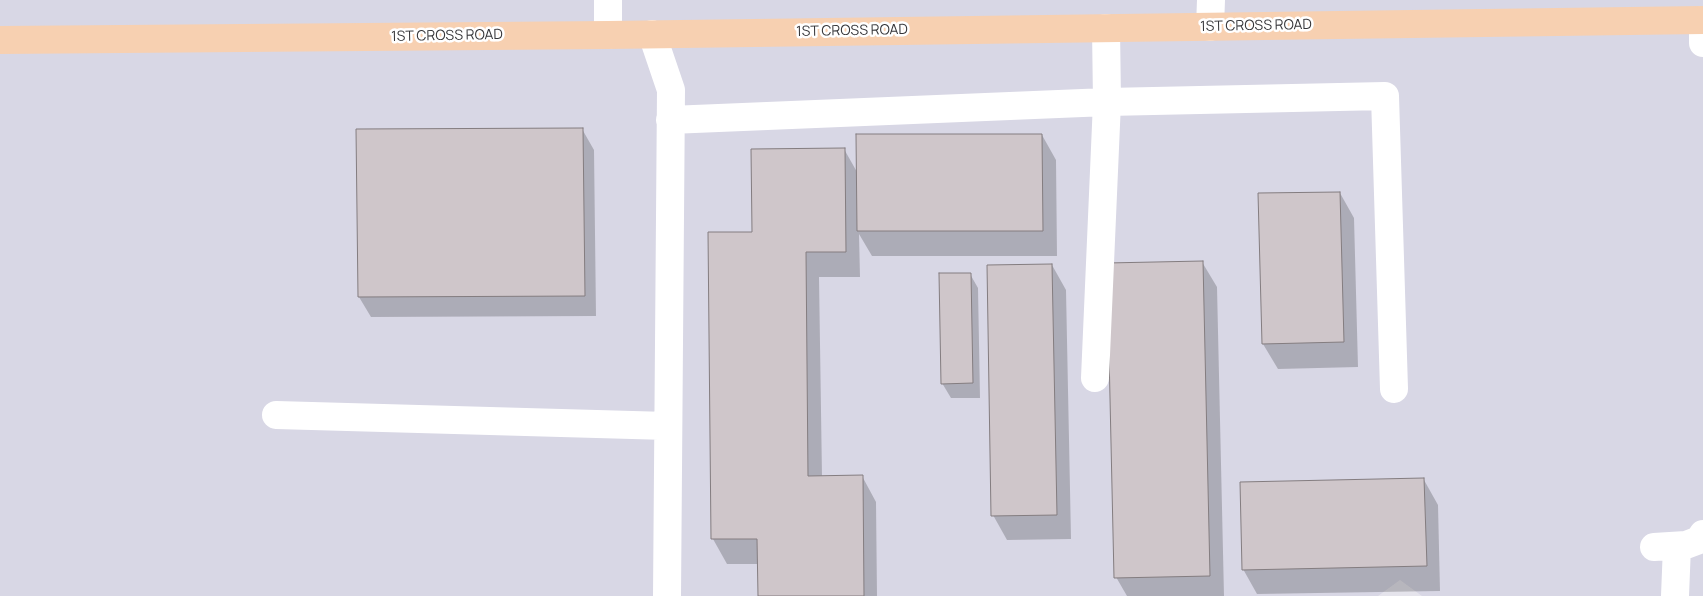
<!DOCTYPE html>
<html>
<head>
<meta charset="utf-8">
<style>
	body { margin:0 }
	canvas { display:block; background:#e5e4ec }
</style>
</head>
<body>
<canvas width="1703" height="596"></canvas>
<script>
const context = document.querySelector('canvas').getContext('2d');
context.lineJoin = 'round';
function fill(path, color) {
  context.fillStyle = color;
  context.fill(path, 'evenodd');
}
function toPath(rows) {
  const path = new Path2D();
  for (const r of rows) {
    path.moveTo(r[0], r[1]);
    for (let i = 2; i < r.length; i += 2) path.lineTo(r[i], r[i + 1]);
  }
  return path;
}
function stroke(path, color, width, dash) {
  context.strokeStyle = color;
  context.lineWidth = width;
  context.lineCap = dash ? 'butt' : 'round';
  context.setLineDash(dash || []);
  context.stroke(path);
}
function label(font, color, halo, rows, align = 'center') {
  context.font = font + ' Manrope,sans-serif';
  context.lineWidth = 5;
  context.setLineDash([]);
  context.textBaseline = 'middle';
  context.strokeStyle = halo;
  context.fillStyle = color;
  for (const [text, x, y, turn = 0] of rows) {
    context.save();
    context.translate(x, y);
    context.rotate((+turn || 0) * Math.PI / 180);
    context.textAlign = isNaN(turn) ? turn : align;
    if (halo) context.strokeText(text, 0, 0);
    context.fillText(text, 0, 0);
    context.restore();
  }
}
fill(toPath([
	[0,0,1703,0,1703,596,1422,596,1400,580,1378,596,0,596]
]), '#d8d7e5');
fill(toPath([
	[582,129,594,150,596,316,371,317,359,297],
	[1042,135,1056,160,1057,256,872,256,859,234,860,277,819,277,822,477,862,476,876,502,877,596,759,596,759,564,727,564,713,539,709,233,753,233,844,149,857,172],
	[1340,193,1354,218,1358,367,1278,369,1263,344],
	[1202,262,1217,287,1224,596,1127,596,1116,577],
	[1052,265,1066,290,1071,539,1007,540,993,515],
	[970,274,978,288,980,398,951,398,942,383],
	[1424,480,1438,505,1440,591,1257,594,1243,569]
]), '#0003');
const building = toPath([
	[583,128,585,296,358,297,356,129,583,128],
	[856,134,1042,134,1043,231,857,231,856,134],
	[845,148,846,252,806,252,808,476,863,475,864,596,758,596,757,539,711,539,708,232,752,232,751,149,845,148],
	[1340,192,1344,342,1262,344,1258,193,1340,192],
	[1203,261,1210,576,1114,578,1107,263,1203,261],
	[1052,264,1057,515,991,516,987,265,1052,264],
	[939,273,971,273,973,383,941,384,939,273],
	[1424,478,1427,566,1242,570,1240,482,1424,478]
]);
fill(building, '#cfc6ca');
stroke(building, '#847d80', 1);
stroke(toPath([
	[608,0,608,35],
	[1703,20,1703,43],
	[1210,27,1211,0],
	[652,34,671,90,667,596],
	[670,120,1107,102,1106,28],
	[1095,378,1107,102,1385,96,1394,389],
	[276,415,668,426],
	[1654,547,1686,545,1699,540,1703,534],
	[1675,596,1677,546]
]), '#fff', 28);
stroke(toPath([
	[0,40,608,35,1703,20]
]), '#f7d0b1', 28);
label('14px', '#353538', '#fff', [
	["1ST CROSS ROAD",1256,26,-1],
	["1ST CROSS ROAD",852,31,-1],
	["1ST CROSS ROAD",447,36,-1]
]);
</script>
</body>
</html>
